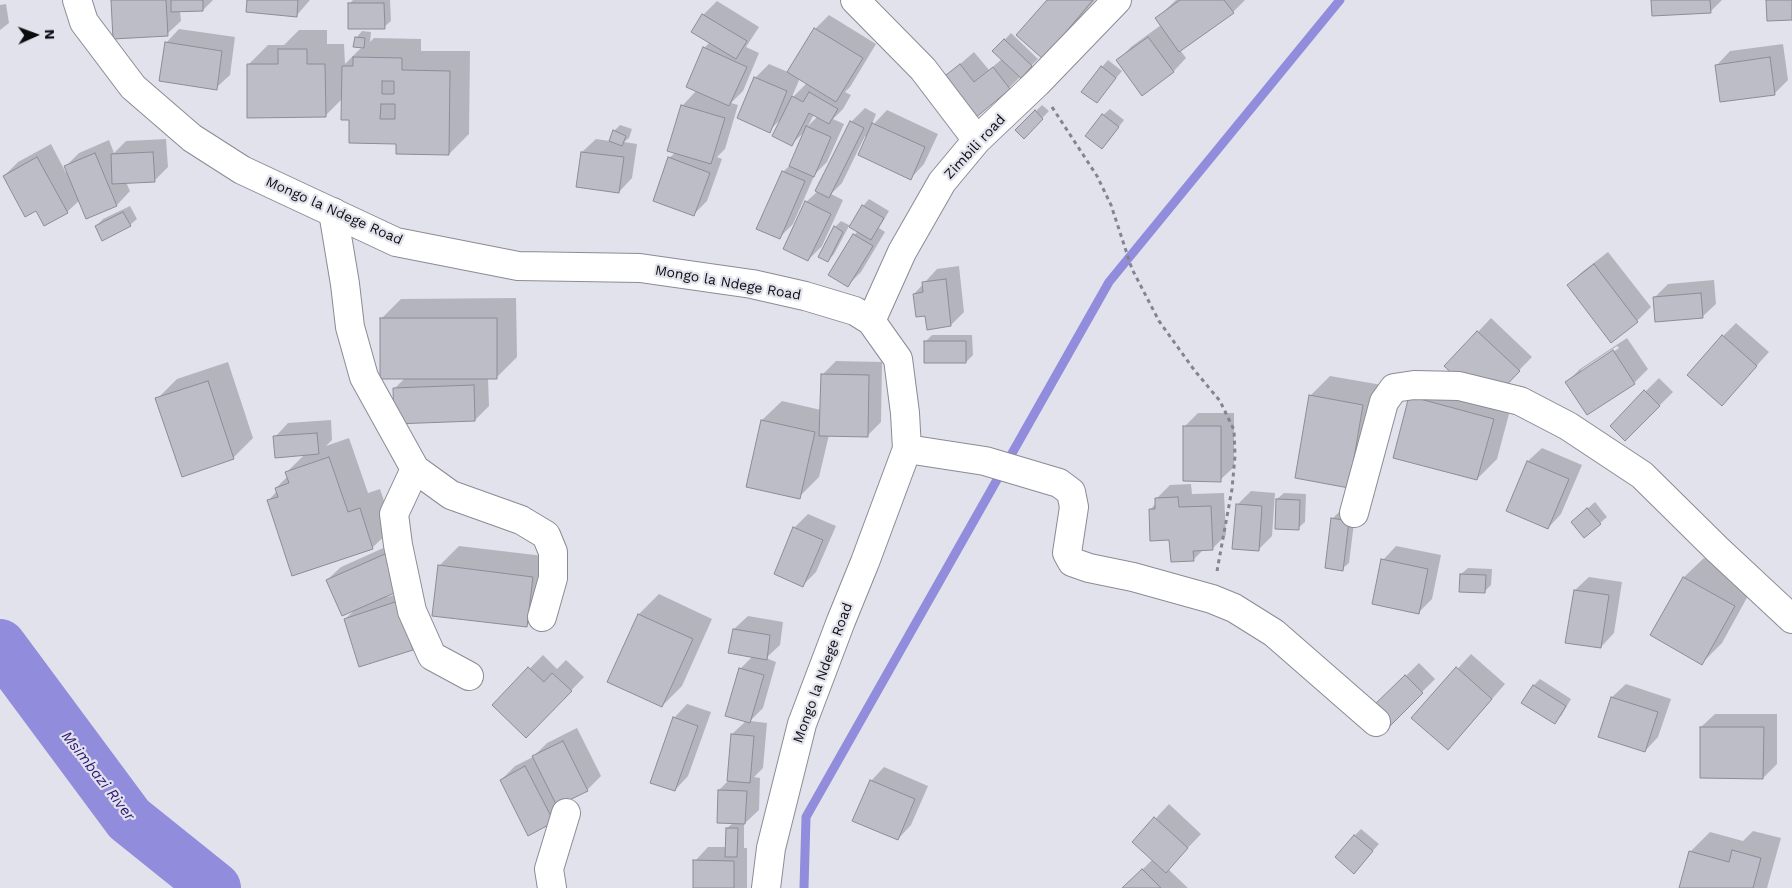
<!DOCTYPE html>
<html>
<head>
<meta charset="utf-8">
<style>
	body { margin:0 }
	#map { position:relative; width:1792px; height:888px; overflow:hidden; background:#e2e2ed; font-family:"Work Sans",sans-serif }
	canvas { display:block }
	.north { position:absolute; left:10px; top:10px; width:50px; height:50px; -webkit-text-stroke:4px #e2e2ed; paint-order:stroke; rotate:88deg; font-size:14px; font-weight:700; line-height:20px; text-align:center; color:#0c0c0f }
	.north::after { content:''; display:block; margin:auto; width:18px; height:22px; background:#0c0c0f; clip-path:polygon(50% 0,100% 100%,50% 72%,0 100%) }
</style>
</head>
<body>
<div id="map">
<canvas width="1792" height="888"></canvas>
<div class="north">N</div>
</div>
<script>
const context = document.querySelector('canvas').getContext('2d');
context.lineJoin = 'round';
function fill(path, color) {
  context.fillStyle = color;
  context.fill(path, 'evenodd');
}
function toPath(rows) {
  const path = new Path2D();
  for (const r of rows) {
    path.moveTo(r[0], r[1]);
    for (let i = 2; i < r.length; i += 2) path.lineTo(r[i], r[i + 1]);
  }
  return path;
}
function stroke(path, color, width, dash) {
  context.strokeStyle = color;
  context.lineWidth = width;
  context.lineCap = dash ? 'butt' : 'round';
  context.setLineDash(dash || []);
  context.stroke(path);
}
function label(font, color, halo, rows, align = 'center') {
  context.font = font + ' "Work Sans",sans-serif';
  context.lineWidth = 4.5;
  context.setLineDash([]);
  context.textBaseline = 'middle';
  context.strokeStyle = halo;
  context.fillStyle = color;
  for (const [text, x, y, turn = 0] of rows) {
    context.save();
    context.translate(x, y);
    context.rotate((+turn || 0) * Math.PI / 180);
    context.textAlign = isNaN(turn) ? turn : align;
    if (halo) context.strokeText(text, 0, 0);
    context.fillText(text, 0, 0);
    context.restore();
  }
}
fill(toPath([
	[112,0,213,0,203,10,180,11,181,21,167,34],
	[248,0,310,0,297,15],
	[353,0,390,0,391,21,384,27,349,4],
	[1048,0,1095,0,1063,37,1043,57],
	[1176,0,1245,0,1233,12,1180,50,1186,58,1173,72,1118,60,1131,47,1161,25,1157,18],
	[1653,0,1722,0,1710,12],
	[717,1,759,27,746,47,759,53,743,91,731,103,738,105,725,149,717,157,722,159,707,201,694,214,669,158,676,152,682,106,697,90,704,48,710,42,703,15],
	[6,4,9,23,0,30,0,5],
	[829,15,876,44,850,87,845,92,851,95,843,109,833,119,844,124,827,162,815,174,793,224,779,238,783,172,791,164,806,130,792,144,781,119,769,131,755,78,769,64,788,72,815,29],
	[800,78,807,83,791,99],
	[814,114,818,116,808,126],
	[179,29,235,37,230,75,216,88,166,43],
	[299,30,327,30,327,44,344,44,345,64,362,47,356,38,362,31,371,32,370,42,374,38,421,39,421,51,470,51,469,134,449,154,397,143,350,119,342,99,325,116,248,65,268,45,284,45],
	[1011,33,1038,59,1009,88,974,117,943,79,974,52,989,70,1002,59,994,51],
	[1783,44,1788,80,1774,94,1717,65,1730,51],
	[1108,60,1122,71,1096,102,1102,67],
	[1042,105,1049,111,1024,137,1017,130],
	[865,108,876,114,871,127,887,110,938,134,924,164,911,178,865,136,842,183,831,194,843,200,822,246,808,260,806,202,818,191,851,122],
	[1110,109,1124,120,1108,141,1103,115],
	[620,125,632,129,629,138,624,142,637,144,632,178,619,192,582,152,596,139,610,141,614,131],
	[166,139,168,167,154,181,126,182,130,191,117,205,87,217,80,200,67,212,37,209,4,176,18,162,51,144,66,173,68,172,66,166,79,153,109,140,114,153,126,141],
	[869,199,889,211,879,228,885,232,861,272,847,286,854,235,858,231,849,226,834,254,828,261,835,227,841,221,851,226,863,206],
	[130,206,137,219,130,225,96,226,103,219],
	[1608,252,1651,307,1637,321,1611,341,1568,285,1582,272],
	[959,266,964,312,951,325,926,314,914,294,937,269],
	[1714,280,1716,304,1702,317,1654,298,1668,284],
	[516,298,517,357,497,377,488,377,489,406,475,420,394,389,405,378,381,319,401,299],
	[1491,318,1532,357,1496,394,1513,399,1497,459,1477,479,1410,396,1468,387,1446,366],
	[1736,323,1769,352,1722,404,1723,336],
	[932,335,972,335,973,355,966,362,925,342],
	[1627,338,1648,369,1634,383,1587,414,1567,382,1580,369],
	[1617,346,1619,348,1581,373,1581,370],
	[836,361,882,362,881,422,867,436,829,435,819,477,799,497,762,420,782,401,821,410,822,375],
	[228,362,253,438,233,458,157,399,177,379],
	[1330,376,1382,385,1349,487,1310,396],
	[1659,378,1673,392,1625,440,1611,426],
	[1198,413,1234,413,1234,467,1220,480,1184,427],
	[331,420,332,440,326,446,349,438,368,493,380,489,393,528,373,547,293,575,268,501,277,491,276,488,288,476,287,472,304,455,275,437,288,423],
	[1542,448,1582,465,1561,514,1548,528,1508,510,1528,461],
	[1191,484,1192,494,1224,493,1226,535,1212,549,1204,549,1193,560,1171,539,1150,510,1156,503,1156,499,1170,485],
	[1251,491,1275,493,1272,536,1258,550,1237,505],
	[1284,493,1306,494,1305,522,1298,528,1277,499],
	[1595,502,1607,517,1600,523,1579,516],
	[1339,512,1355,515,1349,563,1342,569,1332,519],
	[808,514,836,526,816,572,803,585,794,528],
	[399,541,387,595,387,597,412,589,426,635,413,649,360,666,345,619,356,609,327,580,341,567],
	[459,546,552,557,546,606,526,626,439,566],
	[1396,546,1441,555,1432,599,1419,612,1383,560],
	[1704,558,1754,585,1722,643,1702,663,1652,635,1684,577],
	[1468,568,1492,569,1491,585,1484,592,1461,574],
	[1589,577,1622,582,1614,633,1601,647,1575,590],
	[659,594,712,619,682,686,662,706,639,614],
	[748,616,783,622,780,645,766,658,776,662,763,708,750,721,767,723,763,768,754,777,760,778,759,810,744,824,744,848,747,848,747,888,694,888,695,861,708,847,726,847,727,828,733,823,719,790,729,780,732,734,746,721,726,715,741,668,753,656,734,629],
	[1471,654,1505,684,1461,735,1413,718],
	[543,655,557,669,566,660,584,677,540,723,494,705],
	[1419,663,1435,679,1387,727,1371,710],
	[1540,679,1571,699,1561,716,1554,722,1534,685],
	[1626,684,1671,699,1658,737,1645,751,1612,697],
	[687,704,711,712,688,776,675,790,674,718],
	[1715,714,1777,714,1777,764,1763,778,1701,727],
	[577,728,601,776,587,790,564,801,554,821,501,780,515,766,533,757,547,743],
	[884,767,928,786,911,825,898,839,871,781],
	[1169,804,1201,834,1168,869,1188,888,1124,888,1153,859,1134,842],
	[1361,829,1379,844,1354,872,1354,836],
	[1753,831,1781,838,1767,888,1681,888,1690,852,1710,832,1743,841]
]), '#0003');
stroke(toPath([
	[804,888,806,817,1109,282,1340,0]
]), '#918cdc', 9);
stroke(toPath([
	[0,645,129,819,215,888]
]), '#918cdc', 52);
const building = toPath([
	[111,0,166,0,168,36,113,39,111,0],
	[171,0,203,0,203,11,171,12,171,0],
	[247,0,298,0,297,17,246,12,247,0],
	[1047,0,1093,0,1043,59,1016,35,1047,0],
	[1180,0,1224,0,1234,13,1179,52,1155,18,1180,0],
	[1651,0,1710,0,1711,13,1652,16,1651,0],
	[1766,0,1792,0,1792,20,1767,21,1766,0],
	[348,3,384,3,385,29,348,29,348,3],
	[702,14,747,41,736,59,691,32,702,14],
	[814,28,863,58,836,102,787,72,814,28],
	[355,37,365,38,364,48,353,47,355,37],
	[1148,37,1174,72,1142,96,1116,60,1148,37],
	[1004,39,1032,66,1021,78,992,51,1004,39],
	[165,42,222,51,217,90,159,81,165,42],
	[703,47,747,67,729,106,686,87,703,47],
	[278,49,307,49,307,64,325,64,326,117,247,118,247,64,278,64,278,49],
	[353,57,402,58,402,70,450,71,449,155,396,154,396,144,349,143,349,120,341,120,342,66,353,66,353,57],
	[382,81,394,81,394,94,382,94,382,81],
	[381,104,395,104,395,119,380,119,381,104],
	[1770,57,1775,95,1720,102,1715,65,1770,57],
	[960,64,974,82,993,67,1010,89,974,119,941,79,960,64],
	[1101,66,1116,78,1097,103,1081,92,1101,66],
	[754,77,787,91,770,133,737,118,754,77],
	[809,92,838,109,829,124,809,113,792,146,772,136,792,96,803,102,809,92],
	[681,105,725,118,711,164,667,151,681,105],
	[1035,110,1043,119,1024,139,1015,130,1035,110],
	[1102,114,1119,127,1102,149,1085,136,1102,114],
	[850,121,864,128,829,198,815,191,850,121],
	[872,123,925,147,911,180,858,155,872,123],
	[806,126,831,137,814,177,789,166,806,126],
	[613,130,626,136,622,146,609,141,613,130],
	[153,152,155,182,112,184,111,154,153,152],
	[581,152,624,157,619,193,576,187,581,152],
	[95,153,117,206,86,219,64,166,95,153],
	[37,157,68,213,44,226,36,211,25,217,3,176,37,157],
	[668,157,710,173,694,216,653,201,668,157],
	[782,171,805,181,780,239,756,229,782,171],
	[805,201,831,214,808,261,783,249,805,201],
	[862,205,884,218,871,240,849,227,862,205],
	[123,212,131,226,102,241,95,226,123,212],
	[834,226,843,232,828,262,818,257,834,226],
	[853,234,873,246,848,287,828,275,853,234],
	[1594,264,1638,322,1611,343,1567,285,1594,264],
	[946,279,951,326,927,330,925,316,916,317,913,294,923,292,922,282,946,279],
	[1701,293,1703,318,1655,322,1653,297,1701,293],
	[380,318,497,318,497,379,380,379,380,318],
	[1477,331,1520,371,1486,406,1444,366,1477,331],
	[1722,335,1757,366,1722,406,1687,375,1722,335],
	[924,341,966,341,966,363,924,363,924,341],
	[1613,350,1635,384,1587,415,1565,382,1613,350],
	[821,374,869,375,868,437,819,436,821,374],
	[208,381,234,459,182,477,155,398,208,381],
	[474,385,475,421,394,424,393,388,474,385],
	[1644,390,1660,406,1625,441,1610,426,1644,390],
	[1309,395,1363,405,1349,488,1295,478,1309,395],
	[1409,396,1494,419,1477,480,1393,458,1409,396],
	[761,420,815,432,800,499,746,487,761,420],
	[1183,426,1221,426,1221,482,1183,481,1183,426],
	[317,433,319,454,275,458,273,436,317,433],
	[329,457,348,512,360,508,373,549,292,576,267,500,278,497,275,488,289,483,285,472,329,457],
	[1527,461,1569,479,1548,529,1506,511,1527,461],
	[1178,497,1179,507,1211,506,1213,550,1193,551,1194,561,1171,562,1169,540,1150,541,1149,509,1155,509,1155,498,1178,497],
	[1276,499,1300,500,1299,530,1275,529,1276,499],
	[1236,504,1262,506,1259,551,1232,549,1236,504],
	[1587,508,1601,524,1584,538,1571,522,1587,508],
	[1331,518,1349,521,1343,571,1325,568,1331,518],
	[793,527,823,540,803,587,774,574,793,527],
	[385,554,401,590,342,616,326,580,385,554],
	[1381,559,1428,569,1419,614,1372,604,1381,559],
	[438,565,533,577,527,627,432,616,438,565],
	[1460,574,1486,575,1485,593,1459,592,1460,574],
	[1683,577,1735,606,1702,665,1650,635,1683,577],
	[1574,590,1609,595,1601,648,1565,643,1574,590],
	[398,601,413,650,359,667,344,619,398,601],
	[638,614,693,639,662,707,607,682,638,614],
	[733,629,770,635,767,660,728,653,733,629],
	[528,667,544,682,552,673,572,691,526,738,492,705,528,667],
	[1456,667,1492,699,1448,750,1411,718,1456,667],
	[739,668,764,675,750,723,725,716,739,668],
	[1405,675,1423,693,1387,729,1369,710,1405,675],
	[1533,685,1566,706,1555,724,1521,703,1533,685],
	[1611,697,1658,712,1645,752,1598,737,1611,697],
	[673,717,698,726,675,791,650,783,673,717],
	[1700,727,1764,727,1763,779,1700,778,1700,727],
	[731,734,754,736,750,783,727,781,731,734],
	[563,741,588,791,557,806,532,756,563,741],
	[525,766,554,822,528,836,500,780,525,766],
	[870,780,915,799,898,840,852,821,870,780],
	[718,790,747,791,745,824,717,823,718,790],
	[1154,817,1188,848,1166,873,1132,842,1154,817],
	[726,828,738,828,737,857,725,857,726,828],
	[1354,835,1373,851,1354,874,1335,857,1354,835],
	[1732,850,1761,858,1753,888,1679,888,1689,851,1729,862,1732,850],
	[693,860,734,861,734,888,693,888,693,860],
	[1142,869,1161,888,1122,888,1142,869]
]);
fill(building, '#bcbdc7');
stroke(building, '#8c8c96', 1);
const street = toPath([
	[855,0,923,69,977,140],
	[333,212,345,284,350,327,364,377,415,469,451,495,521,520,546,535,553,552,553,578,542,617],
	[871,321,902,252,942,182,977,140,1037,83,1117,0],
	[907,449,985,461,1059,483,1071,492,1074,507,1067,553,1072,562,1089,568,1133,577,1212,599,1234,608,1274,633,1376,722],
	[415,469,394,514,398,545,412,611,432,656,469,676],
	[1354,513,1384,402,1394,388,1414,385,1459,386,1520,401,1568,426,1642,475,1717,549,1792,619],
	[552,888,549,869,566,813]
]);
const secondary = toPath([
	[77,0,84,22,133,87,192,138,242,170,396,242,518,266,640,268,752,284,805,296,855,311,871,321,898,359,905,413,907,449,865,562,841,621,802,724,771,848,766,888]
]);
stroke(street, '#8b8b96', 30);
stroke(secondary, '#8b8b96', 30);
stroke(toPath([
	[1052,107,1097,176,1111,205,1132,269,1159,321,1195,371,1220,401,1234,430,1235,456,1232,489,1217,571]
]), '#84848b', 3, [4, 4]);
stroke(street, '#fff', 28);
stroke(secondary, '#fff', 28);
label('14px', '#0c0c0f', '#e2e2ed', [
	["Zimbili road",975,147,-47],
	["Mongo la Ndege Road",334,211,24],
	["Mongo la Ndege Road",728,283,10],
	["Mongo la Ndege Road",823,673,-70]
]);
label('italic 15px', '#2e1673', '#e2e2ed', [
	["Msimbazi River",98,776,52]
]);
</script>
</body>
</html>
